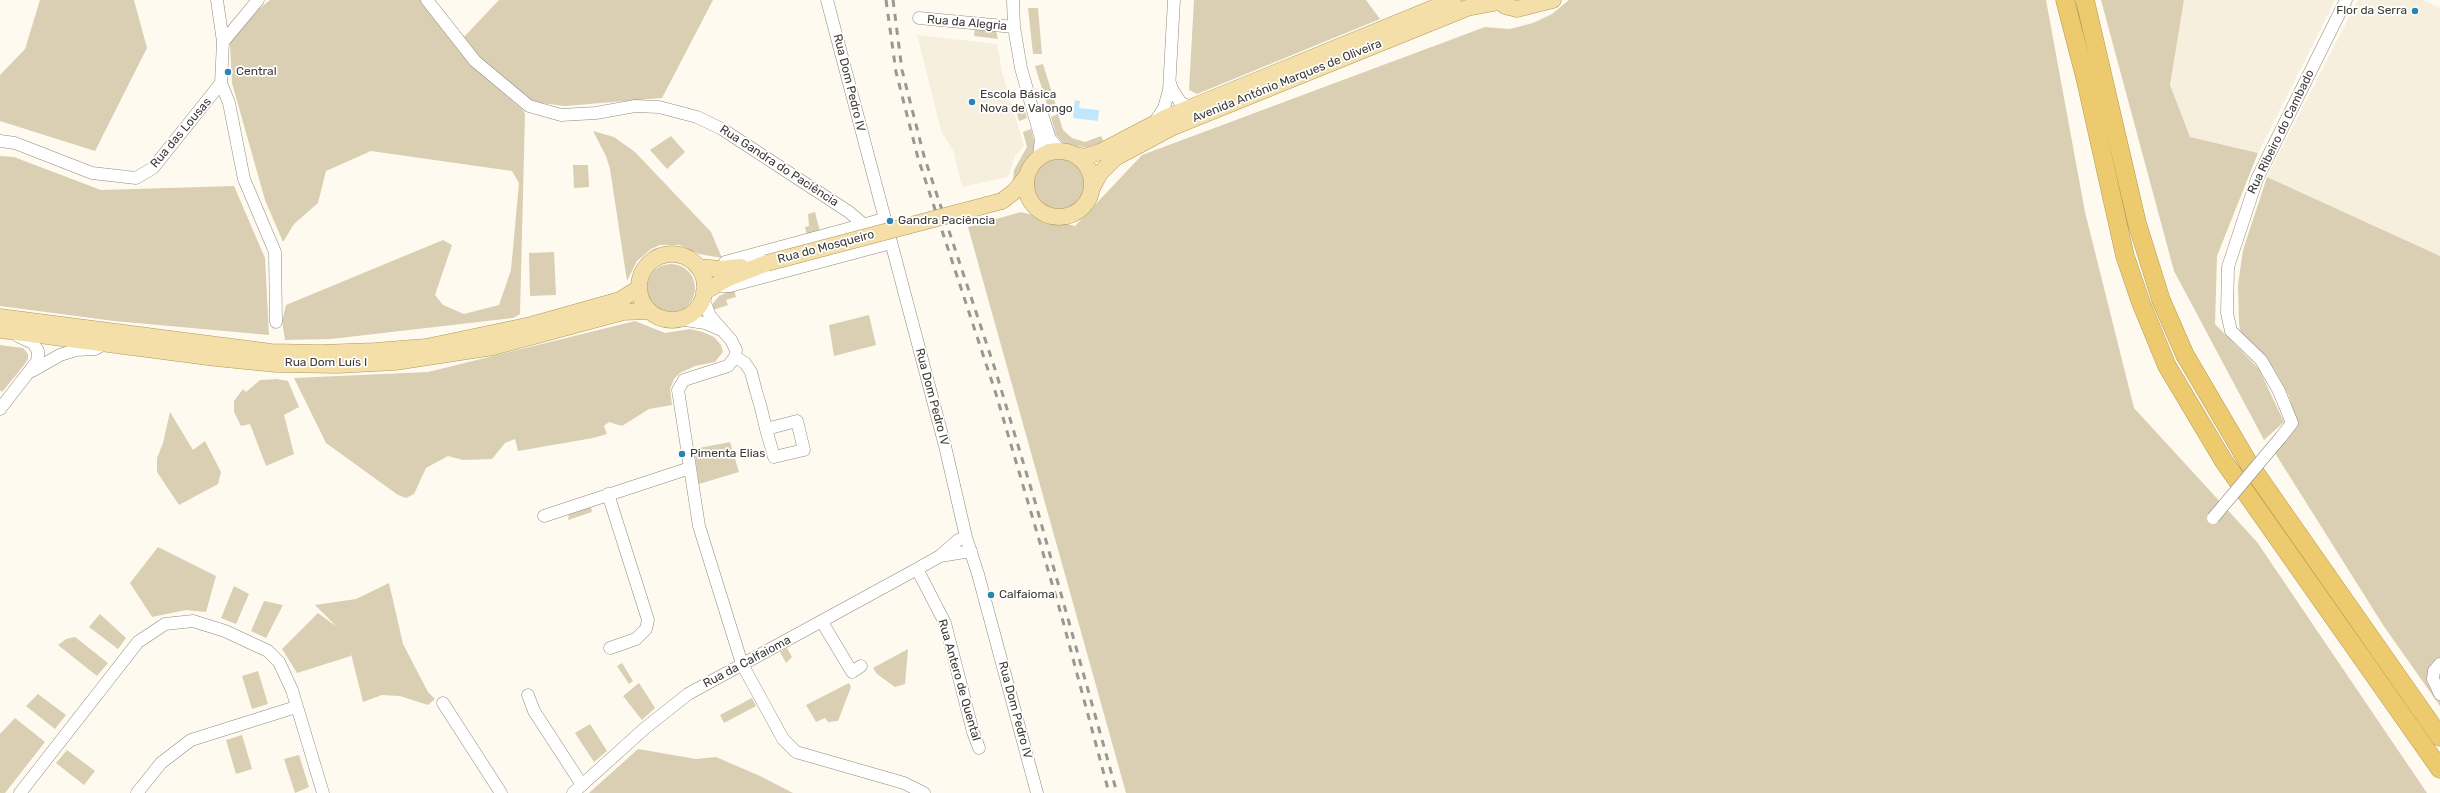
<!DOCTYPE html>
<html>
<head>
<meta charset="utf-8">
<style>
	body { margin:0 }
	canvas { display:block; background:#fefaf0 }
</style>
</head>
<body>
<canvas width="2440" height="793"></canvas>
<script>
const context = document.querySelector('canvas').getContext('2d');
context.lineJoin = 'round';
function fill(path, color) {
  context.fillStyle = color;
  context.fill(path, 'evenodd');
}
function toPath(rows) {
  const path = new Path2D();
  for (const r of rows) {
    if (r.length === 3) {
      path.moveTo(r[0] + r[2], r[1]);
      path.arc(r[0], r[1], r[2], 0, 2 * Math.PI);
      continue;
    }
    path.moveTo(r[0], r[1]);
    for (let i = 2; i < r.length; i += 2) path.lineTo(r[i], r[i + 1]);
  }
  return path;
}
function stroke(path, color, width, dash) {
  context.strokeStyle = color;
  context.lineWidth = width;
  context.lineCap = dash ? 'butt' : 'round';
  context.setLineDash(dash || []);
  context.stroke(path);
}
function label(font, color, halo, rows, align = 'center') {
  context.font = font + ' Rubik,sans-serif';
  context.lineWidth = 3.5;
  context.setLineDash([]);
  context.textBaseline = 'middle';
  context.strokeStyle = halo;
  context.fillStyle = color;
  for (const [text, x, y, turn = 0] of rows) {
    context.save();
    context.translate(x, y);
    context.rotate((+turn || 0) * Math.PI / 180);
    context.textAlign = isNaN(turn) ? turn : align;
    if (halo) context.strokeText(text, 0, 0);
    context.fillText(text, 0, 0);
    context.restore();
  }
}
fill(toPath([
	[2184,0,2335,0,2258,153,2190,137,2170,86],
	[2358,0,2423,0,2440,8,2440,256,2267,177],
	[917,35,997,44,1002,72,1024,146,1015,156,1008,177,962,187,954,152,941,131]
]), '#f6efde');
fill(toPath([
	[40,0,134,0,147,48,95,151,0,121,0,75,25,49],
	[270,0,421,0,474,68,523,110,525,114,520,314,513,318,331,339,285,340,282,321,286,305,443,240,452,245,435,295,443,305,464,314,499,305,511,270,519,183,512,171,371,151,326,171,318,203,294,224,283,242,265,200,232,83,230,43,259,9],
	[499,0,713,0,662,98,565,106,533,102,483,63,462,39],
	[1194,0,1366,0,1380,19,1197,94,1189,90],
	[1569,0,2046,0,2085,212,2134,408,2257,542,2427,793,1126,793,968,227,1021,212,1075,226,1142,155,1485,27,1510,29,1533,23,1552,14],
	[2101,0,2184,0,2170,85,2190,137,2258,153,2217,256,2215,324,2259,369,2284,422,2264,440,2174,271],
	[1028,8,1038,8,1042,54,1033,54],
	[975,28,996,30,998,39,974,36],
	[1043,64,1057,109,1049,111,1035,66],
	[1015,107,1024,108,1027,118,1019,121],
	[1058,114,1063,130,1072,138,1085,142,1101,136,1105,144,1092,149,1063,143,1056,135,1051,117],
	[1031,129,1035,144,1034,153,1025,164,1019,180,1013,182,1014,170,1027,147,1023,132],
	[593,131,614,137,635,152,711,232,722,258,699,254,680,245,660,245,651,249,637,261,627,281,610,169,606,156],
	[671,136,685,152,667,169,650,150],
	[0,156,14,157,101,190,234,186,265,258,269,335,114,321,0,306],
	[1060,184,28],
	[573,165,588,165,589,187,574,188],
	[2267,177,2440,256,2440,706,2383,625,2275,453,2296,422,2289,396,2274,369,2259,350,2241,334,2239,324,2238,285,2243,250],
	[815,212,820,232,807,236,805,227,809,226,808,214],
	[554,252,556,295,530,296,529,253],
	[671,288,24],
	[734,289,736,297,726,300,728,305,713,310,713,303,719,296],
	[869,315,876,345,834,356,829,325],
	[635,321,665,333,690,329,703,332,714,337,721,345,723,352,715,362,695,366,680,373,674,379,670,389,672,405,649,409,622,426,609,422,604,426,607,434,593,438,518,451,515,439,505,443,492,459,463,460,448,456,426,468,414,494,406,498,398,495,326,443,294,378,428,372],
	[0,345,23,348,28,354,28,359,24,365,2,392,0,390],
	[277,379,288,381,299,407,284,415,294,454,266,466,250,424,241,426,234,412,234,401,243,389,246,392,260,380],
	[170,412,193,450,205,441,221,472,218,484,179,505,157,472,157,458,163,443],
	[730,442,739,472,699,484,694,449],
	[591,507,592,512,568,520,569,514],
	[158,547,216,576,206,612,186,610,152,617,130,583],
	[389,583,403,644,428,692,435,699,428,705,400,696,382,695,363,702,350,650,351,656,297,673,282,649,318,613,337,627,315,605,356,599],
	[234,586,249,594,236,624,221,618],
	[264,601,283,605,266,638,251,631],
	[100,614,126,638,118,649,89,627],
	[75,637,108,663,97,676,58,645,66,639],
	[787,648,792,657,786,663,780,652],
	[908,649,905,684,895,687,877,674,873,668],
	[622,663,633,681,629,684,617,666],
	[258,671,268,704,252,709,242,676],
	[639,683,655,708,642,720,623,696],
	[849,683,851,687,838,721,828,722,825,718,816,722,806,705],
	[38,694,66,715,55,729,26,706],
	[752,698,756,706,724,723,720,715],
	[15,718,45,742,5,793,0,793,0,734],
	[590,724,607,751,594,762,575,733],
	[242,735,252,769,236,774,226,740],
	[638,749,696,759,716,757,760,776,793,793,589,793],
	[67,750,95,771,84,785,56,763],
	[299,755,309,787,295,793,284,759]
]), '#dacfb3');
fill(toPath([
	[1075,100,1080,101,1079,108,1099,110,1098,121,1073,118]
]), '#c1e7ff');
const minor = toPath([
	[217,0,223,42,221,83,229,103,244,179,275,252,276,322],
	[427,0,475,61,529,106,561,115,596,113,635,106,659,107,697,117,722,129,849,212,863,224],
	[827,0,945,446,966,537,978,574,1037,793],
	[1013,0,1014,27,1021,68,1041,139,1039,156],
	[919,18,1014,27],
	[223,42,258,0],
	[1170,83,1172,89,1180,102,1188,106,1195,106],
	[1041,111,1050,139,1060,150],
	[1154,123,1164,108,1169,90,1174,0],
	[0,141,15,143,92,173,136,178,153,168,221,83],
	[725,262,884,219],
	[715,286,730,286,891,243],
	[703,298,710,316,731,340,736,350,735,357,728,366,684,380,678,390,699,526,742,664,783,739,796,752,904,783,924,793],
	[679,319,705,323,719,329],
	[735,357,745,363,751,372,756,391,761,408,766,429,774,457,804,450,797,421,766,429],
	[32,371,60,355,76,350,95,349,102,345],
	[0,409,38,360,38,351,33,343,18,336],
	[2281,437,2292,423,2279,391,2261,360,2231,331,2227,313,2228,267,2257,179,2346,0],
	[608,494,648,620,646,629,636,639,610,648],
	[544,516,690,468],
	[940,556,971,551],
	[917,569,945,623,973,732,979,748],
	[822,622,852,672,861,666],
	[2440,664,2434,671,2433,679,2440,694],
	[528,695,534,711,582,785],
	[443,703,501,793],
	[20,793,138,642,165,624,193,621,225,631,268,651,279,662,292,690,323,793],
	[137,793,161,763,191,740,296,707],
	[573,793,644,729,688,694,917,569,940,556,958,540,966,537]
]);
const major = toPath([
	[1498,0,1505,6,1517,9,1553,0],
	[1059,184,33],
	[1076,155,1084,157,1100,152,1165,118,1453,0],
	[1092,188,1100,173,1115,158,1173,127,1467,8,1499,2],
	[1002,201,1015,191,1026,177],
	[672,287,33],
	[698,267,720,269,741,267],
	[704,292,726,279,767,263],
	[0,317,271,352,321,353,375,351,426,347,531,325,620,300,639,288],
	[0,330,216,358,276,364,337,365,395,362,493,347,623,312,649,311]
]);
const highway = toPath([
	[2065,0,2085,77,2125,256,2141,303,2167,366,2223,460,2440,769],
	[2085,0,2137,223,2161,300,2185,355,2249,464,2440,737]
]);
stroke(minor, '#8f8b82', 13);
stroke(major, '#af985a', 17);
stroke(highway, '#af985a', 19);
stroke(minor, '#fff', 12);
stroke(major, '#f4dfa8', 16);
stroke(highway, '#edca6e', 18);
stroke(toPath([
	[886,0,896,72,918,158,996,394,1061,614,1109,793],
	[893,0,902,70,924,156,995,369,1036,505,1117,793]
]), '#9b9891', 3, [7, 7]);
const minorBridge = toPath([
	[2213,518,2281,437]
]);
const majorBridge = toPath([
	[767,263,1002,201]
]);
stroke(minorBridge, '#8f8b82', 13, []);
stroke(majorBridge, '#af985a', 17, []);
stroke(minorBridge, '#fff', 12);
stroke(majorBridge, '#f4dfa8', 16);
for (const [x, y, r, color] of [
	[2415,11,4,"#2a84b2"],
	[228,72,4,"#2a84b2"],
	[972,102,4,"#2a84b2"],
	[890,221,4,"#2a84b2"],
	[682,454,4,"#2a84b2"],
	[991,595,4,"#2a84b2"]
]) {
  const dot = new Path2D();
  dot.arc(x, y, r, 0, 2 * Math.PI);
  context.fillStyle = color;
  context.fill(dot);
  stroke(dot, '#fff', 1.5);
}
label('12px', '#3c3a36', '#fff', [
	["Flor da Serra",2407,11,"right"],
	["Central",236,72],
	["Escola Básica",980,95],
	["Nova de Valongo",980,109],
	["Gandra Paciência",898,221],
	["Pimenta Elias",690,454],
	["Calfaioma",999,595]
], 'left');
label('12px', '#3c3a36', '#fff', [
	["Rua da Alegria",967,23,5],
	["Avenida António Marques de Oliveira",1287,81,-22],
	["Rua Dom Pedro IV",849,83,76],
	["Rua Ribeiro do Cambado",2281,132,-64],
	["Rua das Lousas",181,133,-50],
	["Rua Gandra do Paciência",779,166,33],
	["Rua do Mosqueiro",826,247,-15],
	["Rua Dom Luís I",326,363],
	["Rua Dom Pedro IV",932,397,75],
	["Rua da Calfaioma",747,662,-28],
	["Rua Antero de Quental",959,680,74],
	["Rua Dom Pedro IV",1015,710,75]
]);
</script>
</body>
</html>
